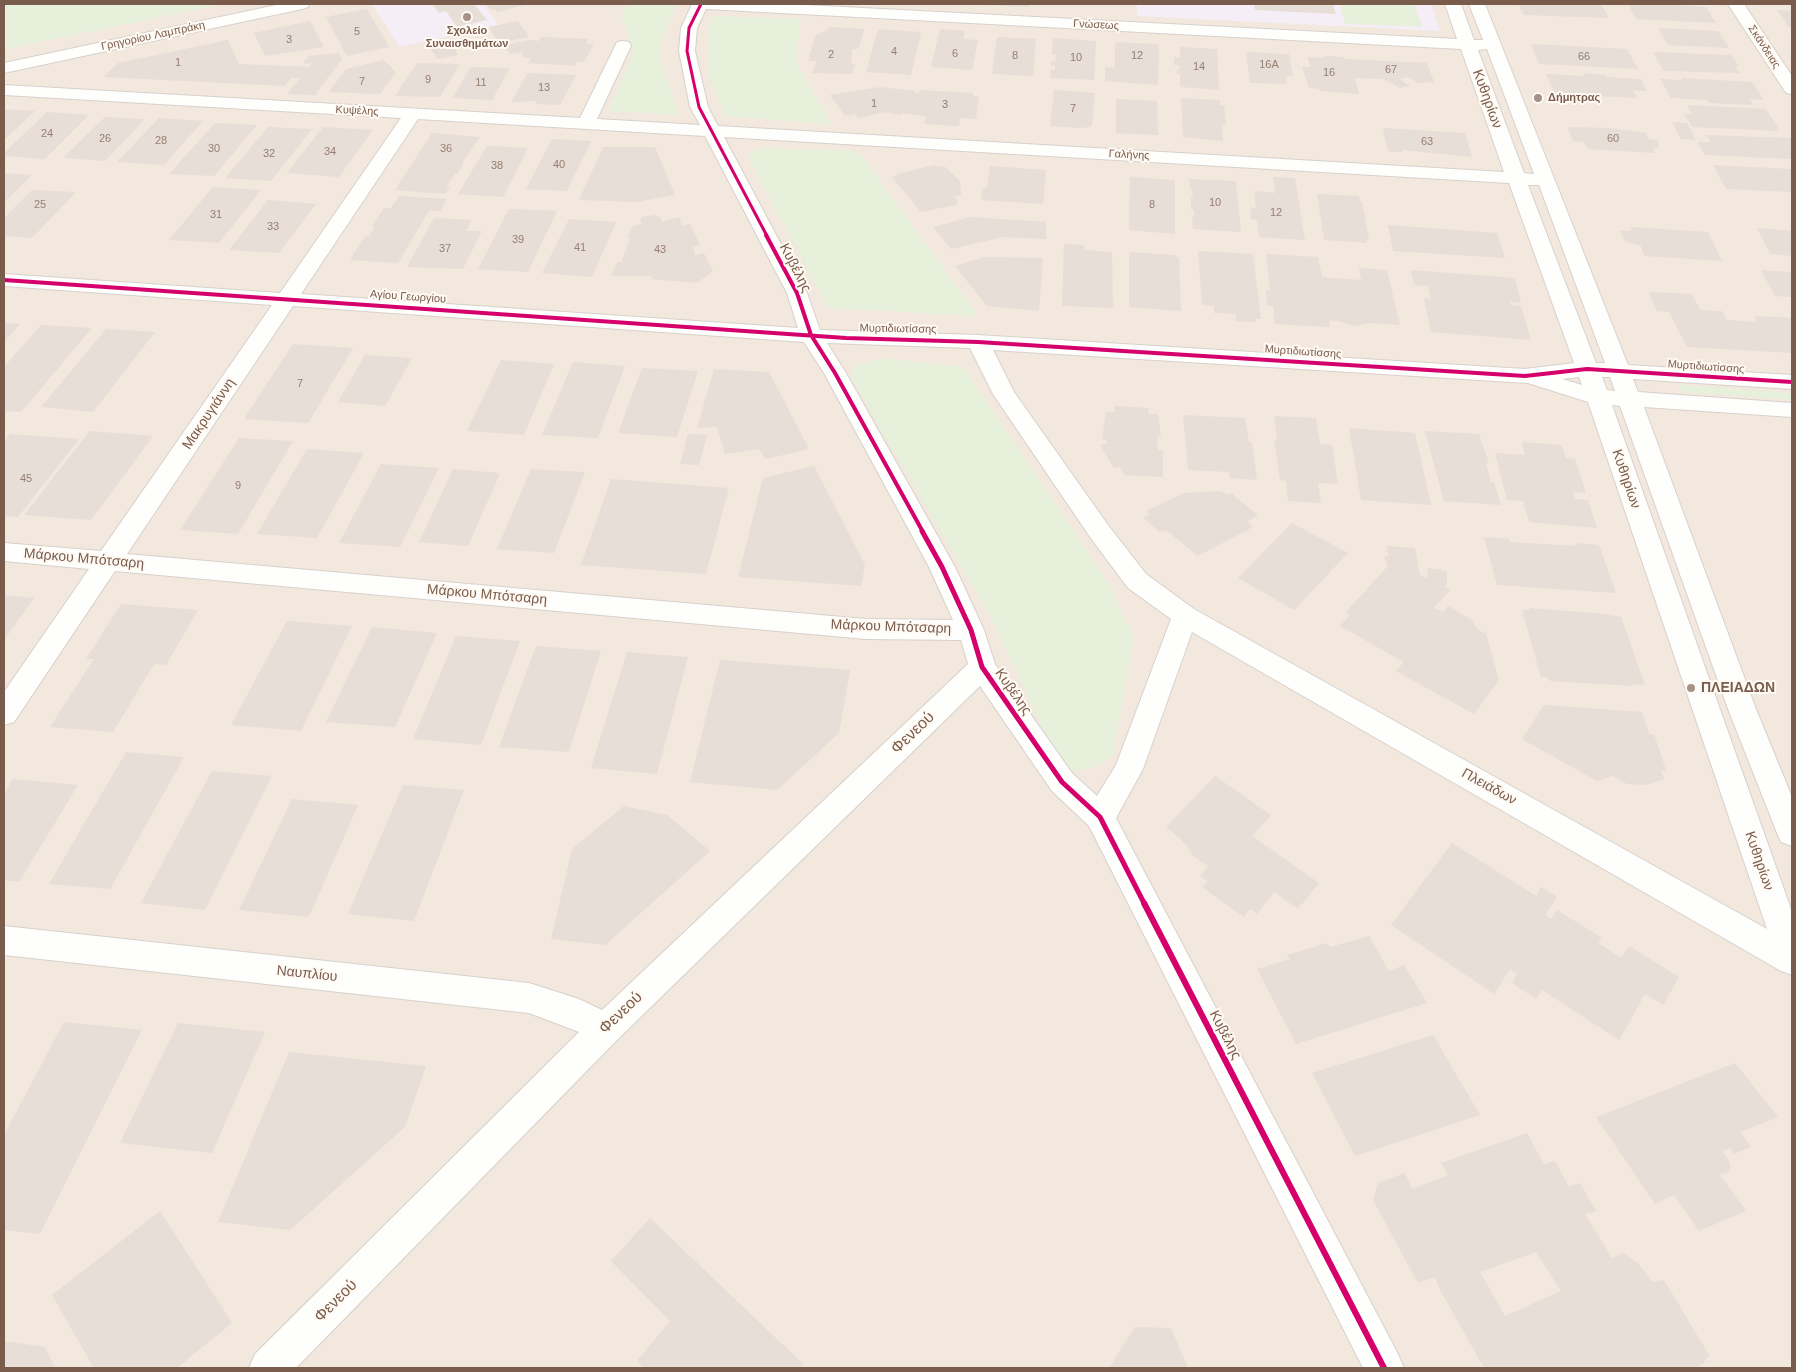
<!DOCTYPE html>
<html>
<head>
<meta charset="utf-8">
<style>
	body { margin:0 }
	#map { position:relative; width:1796px; height:1372px; overflow:hidden; background:#f9f5f0; font-family:Helvetica,sans-serif }
	canvas { display:block }
	.frame { position:absolute; inset:0; border:5px solid #7a5c4d; pointer-events:none }
</style>
</head>
<body>
<div id="map">
<canvas width="1796" height="1372"></canvas>
<div class="frame"></div>
</div>
<script>
const context = document.querySelector('canvas').getContext('2d');
context.lineJoin = 'round';
function fill(path, color) {
  context.fillStyle = color;
  context.fill(path, 'evenodd');
}
function toPath(rows) {
  const path = new Path2D();
  for (const r of rows) {
    path.moveTo(r[0], r[1]);
    for (let i = 2; i < r.length; i += 2) path.lineTo(r[i], r[i + 1]);
  }
  return path;
}
function stroke(path, color, width, dash) {
  context.strokeStyle = color;
  context.lineWidth = width;
  context.lineCap = dash ? 'butt' : 'round';
  context.setLineDash(dash || []);
  context.stroke(path);
}
function label(font, color, halo, rows, align = 'center') {
  context.font = font + ' Helvetica,sans-serif';
  context.lineWidth = 4;
  context.setLineDash([]);
  context.textBaseline = 'middle';
  context.strokeStyle = halo;
  context.fillStyle = color;
  for (const [text, x, y, turn = 0] of rows) {
    context.save();
    context.translate(x, y);
    context.rotate((+turn || 0) * Math.PI / 180);
    context.textAlign = isNaN(turn) ? turn : align;
    if (halo) context.strokeText(text, 0, 0);
    context.fillText(text, 0, 0);
    context.restore();
  }
}
fill(toPath([
	[4,4,1792,4,1792,1368,4,1368]
]), '#f2e8de');
fill(toPath([
	[372,4,483,4,499,25,399,47],
	[1137,4,1431,4,1440,31,1137,16]
]), '#f6eef6');
fill(toPath([
	[4,4,225,4,4,49],
	[628,4,678,4,662,37,659,60,680,115,608,111,634,53,621,16],
	[1340,4,1414,4,1422,27,1345,24],
	[713,16,801,19,796,63,832,125,724,116,707,68,707,35],
	[762,148,858,151,978,316,828,308,749,159,750,151],
	[881,358,963,367,1109,584,1134,638,1113,754,1097,766,1074,771,1057,759,991,618,851,378,854,366],
	[1680,385,1792,393,1792,400,1684,392,1678,389]
]), '#e7f0db');
fill(toPath([
	[432,4,474,4,487,20,457,27,446,11,439,13],
	[486,4,524,4,525,5,497,12,494,9,490,9],
	[986,4,1029,4,1029,7,986,5],
	[1254,4,1333,4,1336,14,1255,10],
	[1518,4,1601,4,1609,18,1524,15],
	[1628,4,1665,4,1706,7,1716,23,1636,19],
	[367,9,389,47,347,56,326,17],
	[1777,10,1792,11,1792,27,1789,27],
	[310,21,324,47,265,56,254,33],
	[518,21,529,37,499,43,489,27],
	[831,27,864,29,859,48,852,50,851,62,855,65,852,74,812,73,817,61,808,61,815,36],
	[1658,28,1718,31,1729,48,1668,45],
	[878,29,921,32,911,75,866,72],
	[940,29,965,31,963,39,978,40,972,70,931,67],
	[541,37,588,39,586,43,594,44,584,62,577,62,575,66,528,63,531,58,522,57,523,52,511,54,502,46,529,40,539,41],
	[997,37,1036,39,1033,76,992,74],
	[1053,38,1096,41,1094,80,1050,78,1051,70,1055,70,1055,65,1051,65,1051,61,1055,61,1056,55,1052,54],
	[228,40,239,64,309,67,313,63,303,64,308,56,339,53,342,59,315,95,287,94,300,78,291,78,285,86,103,77,118,63],
	[1115,42,1159,44,1158,85,1105,81,1105,67,1115,68],
	[451,43,458,55,438,59,430,48],
	[1531,44,1627,49,1638,69,1539,64],
	[1180,47,1217,49,1219,90,1180,87,1180,74,1177,74,1177,69,1180,69,1180,66,1174,65,1174,57,1180,58],
	[1246,52,1289,54,1293,76,1286,76,1287,84,1250,83],
	[1653,52,1731,55,1739,66,1735,66,1740,73,1664,71],
	[1326,56,1343,57,1345,59,1427,63,1434,82,1418,83,1408,77,1400,79,1409,86,1400,88,1383,79,1355,78,1359,94,1320,91,1319,89,1309,88,1302,67,1310,67,1308,57,1322,58],
	[384,60,396,72,380,94,329,92,346,69],
	[417,63,460,64,440,97,395,96],
	[471,67,510,68,492,100,452,98],
	[528,73,576,75,560,105,536,104,537,101,511,102],
	[1583,73,1605,75,1606,77,1641,79,1647,91,1633,90,1637,98,1569,95,1568,93,1554,92,1546,74,1584,76],
	[1681,78,1752,82,1764,100,1749,99,1754,105,1709,103,1707,100,1671,98,1660,79,1682,80],
	[880,87,915,91,914,93,919,93,920,90,973,93,973,96,979,96,976,119,960,118,959,126,924,124,926,116,902,113,901,115,885,112,858,118,856,114,845,116,830,95],
	[1054,90,1095,93,1092,125,1090,127,1081,128,1050,126],
	[1181,98,1220,100,1220,105,1224,105,1226,125,1222,125,1223,141,1183,137],
	[1116,99,1157,101,1158,135,1116,133],
	[1687,105,1766,109,1780,131,1692,127,1684,114,1692,114],
	[4,109,35,111,4,140],
	[47,112,89,115,45,159,4,156,4,153],
	[105,117,145,119,105,161,63,158],
	[159,118,203,121,164,165,117,162],
	[1672,122,1687,123,1696,140,1681,139],
	[215,123,257,125,214,176,169,174],
	[268,127,312,129,271,181,225,178],
	[323,127,373,130,339,177,287,173],
	[1567,127,1610,128,1646,133,1649,139,1658,140,1659,147,1653,148,1655,153,1588,149,1584,142,1573,141],
	[1383,128,1465,133,1472,157,1402,150,1403,152,1388,152],
	[432,133,480,137,461,165,463,165,457,174,455,174,447,186,450,186,445,194,395,190],
	[1706,135,1791,138,1792,159,1705,155,1697,142,1711,142],
	[552,139,591,141,567,191,526,189],
	[487,146,528,148,503,197,458,194],
	[603,147,655,147,675,195,636,202,579,200],
	[935,165,937,167,944,166,960,181,961,195,954,196,958,202,955,205,921,212,892,177,897,176,896,174],
	[1713,165,1792,169,1792,192,1726,189],
	[990,166,1046,170,1043,204,981,200,983,188,987,188],
	[4,173,32,175,4,202],
	[1130,177,1175,180,1175,234,1129,230],
	[1273,177,1295,178,1305,240,1259,237,1257,220,1251,219,1250,207,1256,208,1254,191,1275,193],
	[1189,179,1236,181,1241,232,1193,229,1192,217,1194,217,1194,210,1191,209,1191,197,1193,197,1192,189,1190,189],
	[213,187,261,190,219,243,169,240],
	[32,190,76,192,32,238,4,236,4,218],
	[1317,194,1359,196,1360,202,1362,202,1369,239,1367,238,1367,243,1324,240],
	[399,196,447,199,440,211,429,211,398,263,350,260,365,236,369,236,375,227,372,227,384,208,391,208],
	[268,200,316,204,279,253,229,250],
	[509,209,557,211,528,272,478,269],
	[656,215,661,218,662,222,679,217,682,226,690,224,700,245,693,247,695,255,704,253,713,271,697,283,651,279,652,276,611,276,617,262,621,262,630,239,627,239,632,226,642,224,640,220,643,217],
	[971,217,1046,222,1046,239,1004,237,951,249,933,227],
	[434,218,472,220,466,231,482,231,463,269,407,267],
	[569,219,616,222,592,277,542,273],
	[1388,225,1497,233,1505,258,1393,251],
	[1631,227,1708,232,1722,261,1644,256,1641,246,1625,241,1620,231,1629,231,1632,230],
	[1757,228,1792,231,1792,256,1770,254],
	[1064,244,1084,245,1084,250,1112,252,1113,308,1062,306],
	[1198,251,1253,254,1261,319,1255,319,1256,322,1236,321,1236,314,1214,313,1214,306,1202,305],
	[1129,252,1175,255,1175,257,1179,257,1181,311,1129,307],
	[1266,254,1318,257,1322,277,1361,280,1359,268,1387,270,1400,325,1370,323,1353,326,1339,321,1329,321,1330,327,1275,324,1273,306,1267,306,1266,290,1270,291],
	[984,257,1043,258,1039,311,987,306,955,266],
	[1411,270,1515,278,1521,303,1510,302,1511,305,1521,306,1531,340,1431,332,1424,298,1431,299,1428,286,1414,285],
	[1761,270,1792,272,1792,297,1775,296],
	[1648,292,1692,294,1700,310,1722,311,1727,320,1757,322,1754,316,1792,318,1792,353,1687,347,1669,312,1657,311],
	[4,323,20,324,4,342],
	[41,325,92,328,21,412,4,411,4,367],
	[106,329,155,332,93,412,41,407],
	[293,344,353,348,308,423,244,419],
	[365,355,412,358,385,406,338,402],
	[501,360,554,364,524,435,467,431],
	[573,362,625,366,598,438,542,435],
	[642,368,698,371,677,437,618,433],
	[714,369,769,372,809,449,766,459,759,449,725,454,717,427,697,428],
	[1114,406,1148,408,1149,414,1158,414,1161,438,1157,436,1158,450,1163,450,1163,477,1124,475,1120,467,1114,468,1100,445,1108,444,1106,440,1102,439,1106,412,1115,412],
	[1183,415,1245,418,1249,442,1252,442,1257,480,1230,478,1229,472,1188,470],
	[1274,416,1316,418,1320,444,1332,445,1338,484,1318,483,1321,503,1288,501,1286,481,1280,480,1274,439,1277,440],
	[1349,428,1415,433,1431,505,1361,500],
	[90,431,153,436,91,520,24,515],
	[1425,431,1479,434,1489,464,1486,463,1491,482,1494,482,1501,505,1444,501],
	[10,434,79,439,18,517,4,516,4,442],
	[688,434,707,435,699,465,680,464],
	[239,438,293,441,238,534,180,530],
	[1522,442,1562,445,1566,458,1575,459,1586,493,1573,492,1575,499,1588,500,1597,528,1529,522,1523,501,1507,500,1495,453,1525,455],
	[307,449,364,453,317,538,257,534],
	[381,464,439,468,400,547,339,543],
	[814,466,865,565,861,586,738,577,763,478],
	[453,469,500,473,468,546,419,542],
	[531,469,585,472,554,553,497,549],
	[611,479,729,488,706,574,581,565],
	[1221,491,1227,495,1231,493,1258,515,1247,522,1253,527,1198,556,1166,530,1160,532,1143,518,1150,514,1146,511,1184,493],
	[1292,523,1348,553,1294,610,1238,578],
	[1484,537,1509,539,1510,542,1576,546,1575,543,1599,545,1616,593,1497,585],
	[1386,546,1415,548,1420,575,1427,578,1428,568,1447,571,1447,584,1444,587,1450,590,1434,608,1443,612,1448,606,1471,619,1478,630,1486,634,1499,680,1474,714,1396,671,1404,662,1340,626,1350,615,1345,613,1388,566,1384,557,1389,556],
	[4,595,34,598,4,640],
	[121,604,198,610,166,665,154,664,113,732,50,727,94,659,86,659],
	[1529,608,1607,614,1608,615,1621,617,1645,685,1632,684,1633,686,1550,681,1548,677,1541,677,1522,610,1530,610],
	[287,621,352,626,301,731,231,725],
	[372,627,437,633,395,727,326,722],
	[456,636,520,641,481,745,413,739],
	[536,646,601,651,569,752,499,747],
	[627,652,688,657,657,774,591,768],
	[720,660,850,670,839,733,777,790,690,782],
	[1544,705,1642,712,1649,734,1654,734,1666,770,1661,770,1664,779,1647,785,1627,784,1613,776,1597,781,1522,739],
	[126,752,184,757,110,889,49,884],
	[212,771,272,776,205,910,141,903],
	[1215,776,1271,815,1252,836,1319,883,1298,909,1274,892,1257,914,1250,909,1244,917,1202,887,1208,882,1200,876,1208,866,1193,856,1186,844,1166,827],
	[13,779,78,785,19,882,4,880,4,794],
	[403,785,464,790,414,921,348,914],
	[292,799,358,805,309,917,239,910],
	[624,806,667,815,710,851,605,945,551,939,572,849],
	[1452,843,1536,896,1541,887,1557,897,1545,915,1551,919,1557,910,1602,938,1598,943,1621,958,1629,946,1679,977,1663,1005,1645,994,1619,1040,1542,990,1536,999,1512,983,1517,974,1510,969,1494,994,1391,925],
	[1369,936,1389,971,1404,965,1427,1003,1296,1044,1257,969,1290,959,1287,955,1327,943,1330,947],
	[64,1022,142,1030,40,1234,4,1230,4,1135],
	[178,1023,265,1032,212,1153,120,1143],
	[1433,1035,1480,1115,1355,1156,1312,1073],
	[289,1052,426,1066,405,1127,290,1230,218,1222],
	[1735,1063,1778,1117,1741,1132,1751,1147,1734,1154,1730,1148,1722,1151,1729,1161,1731,1169,1727,1173,1719,1174,1746,1211,1699,1231,1674,1195,1655,1204,1596,1117],
	[1527,1133,1544,1164,1555,1161,1569,1187,1580,1183,1596,1211,1585,1214,1612,1258,1623,1253,1638,1263,1652,1282,1664,1280,1709,1355,1702,1365,1691,1368,1484,1368,1439,1288,1435,1277,1418,1283,1373,1200,1378,1183,1405,1173,1412,1189,1448,1175,1441,1163],
	[1536,1252,1561,1291,1505,1316,1480,1272],
	[160,1211,232,1323,177,1368,94,1368,52,1295],
	[650,1218,803,1364,800,1368,644,1368,637,1361,670,1321,611,1261],
	[1135,1327,1171,1328,1188,1368,1109,1368],
	[4,1341,45,1347,55,1368,4,1368]
]), '#e6ded7');
const minor = toPath([
	[281,4,310,4,308,7,302,9,4,73,4,63,281,4],
	[692,4,786,4,1457,39,1445,4,1461,4,1474,40,1483,40,1469,4,1485,4,1628,365,1792,375,1792,389,1633,379,1638,392,1792,403,1792,417,1644,407,1756,709,1792,797,1792,846,1781,842,1777,833,1728,709,1620,406,1612,405,1792,912,1792,975,1781,971,1192,632,1143,769,1116,818,1398,1354,1404,1368,1363,1368,1089,826,1052,791,980,686,617,1040,296,1368,249,1368,255,1354,579,1032,529,1013,4,955,4,926,529,983,579,999,602,1010,968,664,961,640,866,639,115,571,14,722,4,725,4,692,89,569,4,561,4,543,101,551,272,305,4,286,4,274,280,293,401,118,4,95,4,85,580,118,615,46,617,42,623,41,629,42,631,46,597,119,700,125,690,107,679,51,681,28,692,4],
	[706,9,1461,49,1504,172,718,126,708,107,695,51,697,28,706,9],
	[1487,49,1534,174,1524,173,1478,50,1487,49],
	[418,119,705,136,787,293,798,328,301,294,418,119],
	[724,137,1509,183,1574,363,1525,369,978,335,820,330,807,293,724,137],
	[1528,185,1539,185,1605,363,1596,363,1528,185],
	[293,306,804,342,824,373,929,567,953,620,866,619,127,554,293,306],
	[827,343,970,348,993,394,1090,537,1128,588,1171,619,1116,765,1097,796,1072,773,995,664,984,630,955,567,846,373,827,343],
	[993,350,1528,383,1588,402,1767,929,1194,609,1146,574,1108,525,1014,392,993,350],
	[1579,377,1582,385,1562,379,1579,377],
	[1602,377,1610,377,1615,391,1607,390,1602,377],
	[1728,4,1744,4,1792,76,1792,94,1786,93,1728,4]
]);
stroke(minor, '#d7d1cb', 2);
fill(minor, '#fefefd');
stroke(toPath([
	[701,4,689,28,687,51,699,107,767,236]
]), '#d6006c', 3);
stroke(toPath([
	[766,235,797,293,811,335,835,373,923,532],
	[4,280,846,338,978,342,1525,376,1587,369,1792,382]
]), '#d6006c', 4);
stroke(toPath([
	[922,531,942,567,971,630,982,667,1062,782,1100,817,1145,905]
]), '#d6006c', 5);
stroke(toPath([
	[1144,903,1384,1368]
]), '#d6006c', 6);
for (const [x, y, r, color] of [
	[467,17,5,"#a69286"],
	[1538,98,5,"#a69286"],
	[1691,688,5,"#a69286"]
]) {
  const dot = new Path2D();
  dot.arc(x, y, r, 0, 2 * Math.PI);
  context.fillStyle = color;
  context.fill(dot);
  stroke(dot, '#fffaf3', 2);
}
label('11px', '#7a5c4d', '#fffaf3', [
	["Γνώσεως",1096,25,3],
	["Γρηγορίου Λαμπράκη",153,36,-12],
	["Σκάνδειας",1764,47,57],
	["Κυψέλης",357,111,3],
	["Γαλήνης",1129,155,3],
	["Αγίου Γεωργίου",408,297,4],
	["Μυρτιδιωτίσσης",898,329,1],
	["Μυρτιδιωτίσσης",1303,352,4],
	["Μυρτιδιωτίσσης",1706,367,4]
]);
label('bold 11px', '#7a5c4d', '#fffaf3', [
	["Σχολείο",467,31],
	["Συναισθημάτων",467,44],
	["Δήμητρας",1548,98,"left"]
]);
label('11px', '#977e72', null, [
	["5",357,32],
	["3",289,40],
	["4",894,52],
	["6",955,54],
	["2",831,55],
	["8",1015,56],
	["12",1137,56],
	["66",1584,57],
	["10",1076,58],
	["1",178,63],
	["16Α",1269,65],
	["14",1199,67],
	["67",1391,70],
	["16",1329,73],
	["9",428,80],
	["7",362,82],
	["11",481,83],
	["13",544,88],
	["1",874,104],
	["3",945,105],
	["7",1073,109],
	["24",47,134],
	["26",105,139],
	["60",1613,139],
	["28",161,141],
	["63",1427,142],
	["30",214,149],
	["36",446,149],
	["34",330,152],
	["32",269,154],
	["40",559,165],
	["38",497,166],
	["10",1215,203],
	["25",40,205],
	["8",1152,205],
	["12",1276,213],
	["31",216,215],
	["33",273,227],
	["39",518,240],
	["41",580,248],
	["37",445,249],
	["43",660,250],
	["7",300,384],
	["45",26,479],
	["9",238,486]
]);
label('14px', '#7a5c4d', '#fffaf3', [
	["Κυθηρίων",1487,99,70],
	["Κυβέλης",795,268,63],
	["Μακρυγιάννη",209,414,-56],
	["Κυθηρίων",1626,479,71],
	["Μάρκου Μπότσαρη",84,559,5],
	["Μάρκου Μπότσαρη",487,595,5],
	["Μάρκου Μπότσαρη",891,627,2],
	["Κυβέλης",1013,692,55],
	["Πλειάδων",1489,787,29],
	["Κυθηρίων",1759,861,71],
	["Ναυπλίου",307,974,6],
	["Κυβέλης",1225,1035,63]
]);
label('bold 14px', '#7a5c4d', '#fffaf3', [
	["ΠΛΕΙΑΔΩΝ",1701,688]
], 'left');
label('16px', '#7a5c4d', '#fffaf3', [
	["Φενεού",913,733,-44],
	["Φενεού",621,1013,-44],
	["Φενεού",336,1301,-45]
]);
</script>
</body>
</html>
